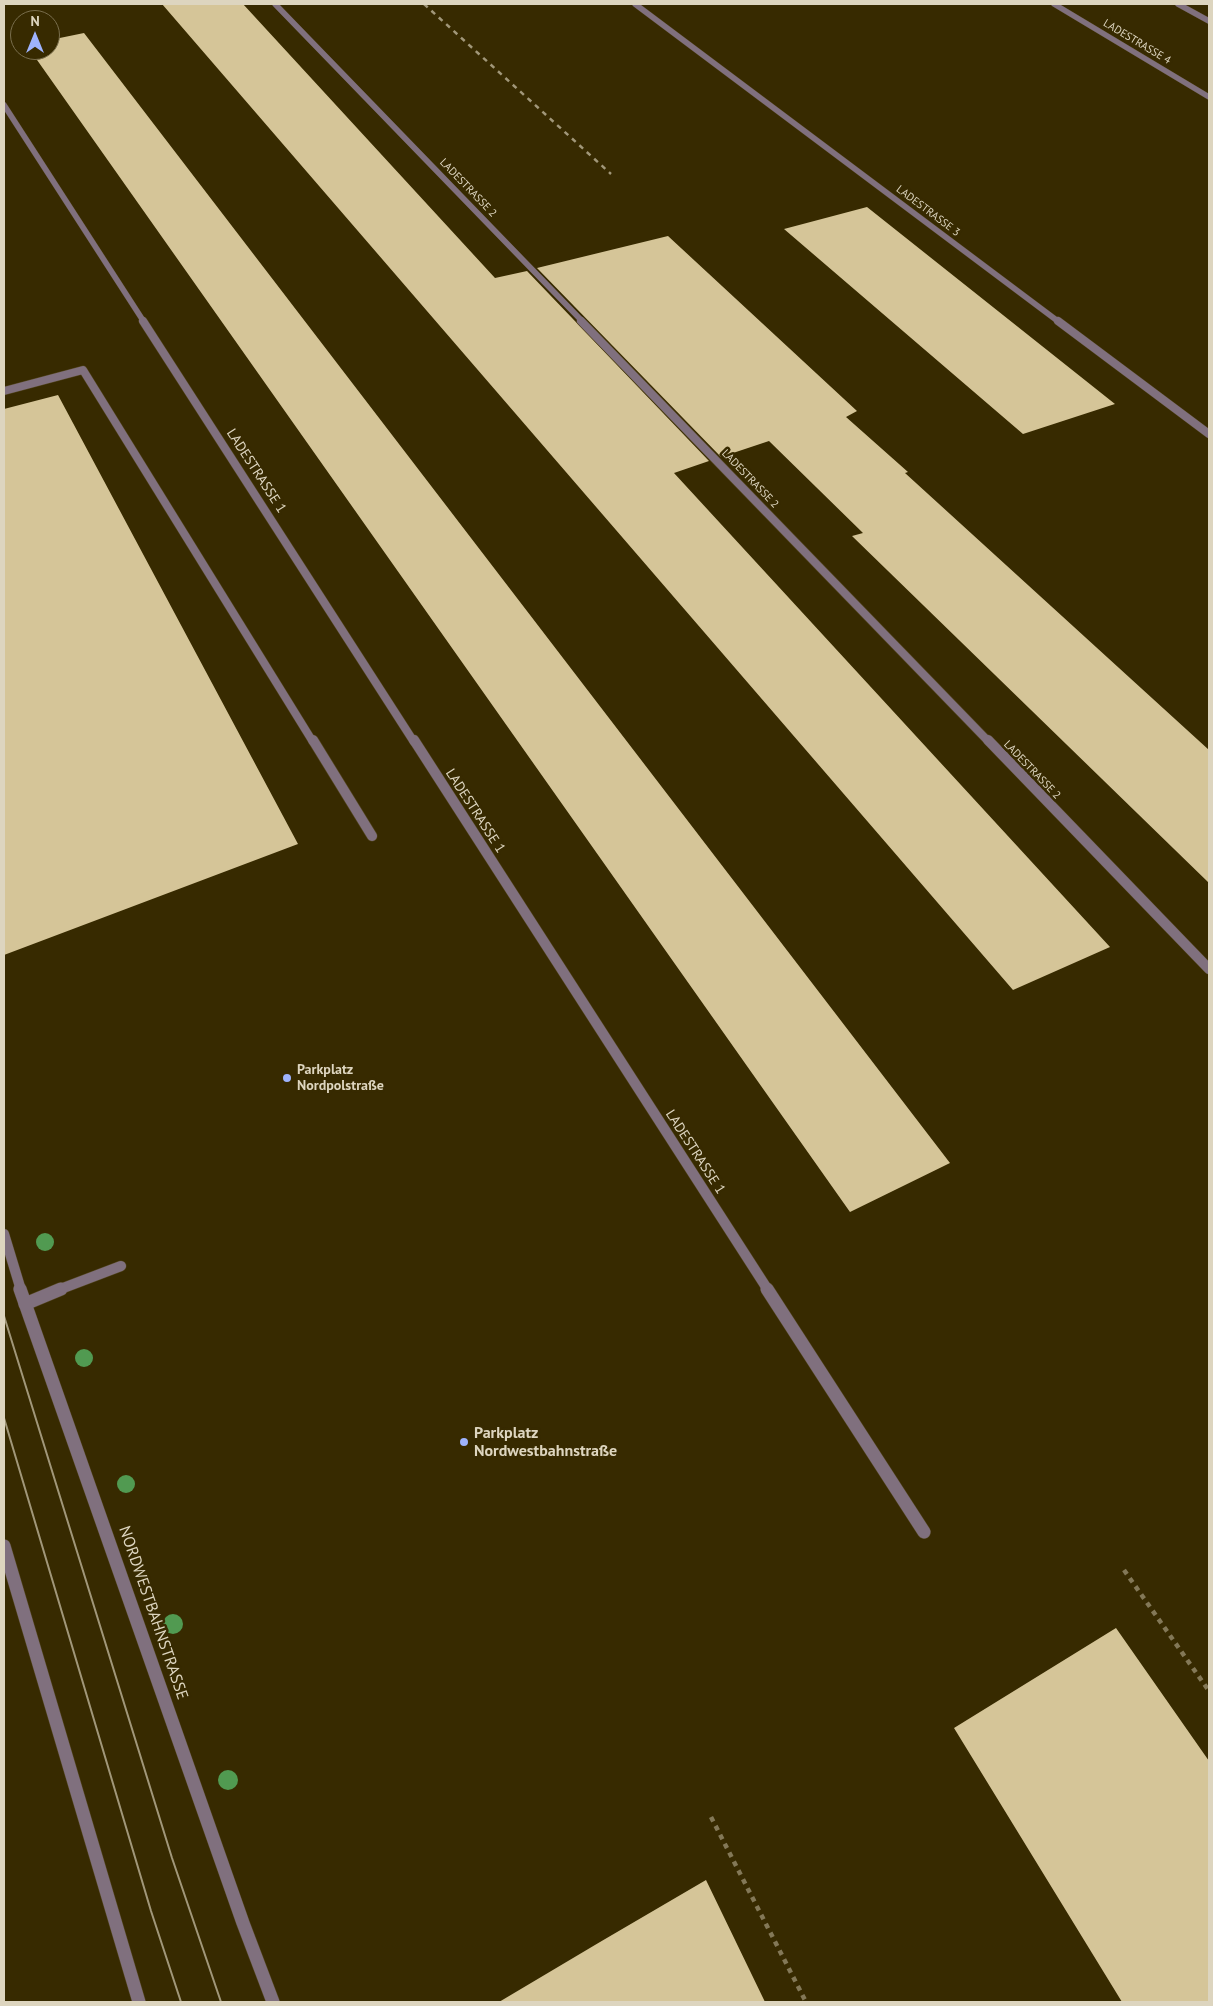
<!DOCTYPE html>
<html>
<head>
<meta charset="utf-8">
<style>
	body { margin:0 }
	#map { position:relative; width:1213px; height:2006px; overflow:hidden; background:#372a00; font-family:"PT Sans",sans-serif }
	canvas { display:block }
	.frame { position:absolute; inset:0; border:5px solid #ddd5bf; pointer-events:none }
	.north { position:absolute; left:10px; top:10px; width:50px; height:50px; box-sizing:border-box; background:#372a00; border:1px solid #796e4c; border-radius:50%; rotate:0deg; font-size:14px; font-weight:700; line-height:20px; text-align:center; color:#ddd5bf }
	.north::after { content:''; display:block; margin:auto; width:18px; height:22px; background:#9eb3fd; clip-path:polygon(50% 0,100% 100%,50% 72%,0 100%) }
</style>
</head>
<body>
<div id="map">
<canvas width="1213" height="2006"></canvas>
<div class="frame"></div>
<div class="north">N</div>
</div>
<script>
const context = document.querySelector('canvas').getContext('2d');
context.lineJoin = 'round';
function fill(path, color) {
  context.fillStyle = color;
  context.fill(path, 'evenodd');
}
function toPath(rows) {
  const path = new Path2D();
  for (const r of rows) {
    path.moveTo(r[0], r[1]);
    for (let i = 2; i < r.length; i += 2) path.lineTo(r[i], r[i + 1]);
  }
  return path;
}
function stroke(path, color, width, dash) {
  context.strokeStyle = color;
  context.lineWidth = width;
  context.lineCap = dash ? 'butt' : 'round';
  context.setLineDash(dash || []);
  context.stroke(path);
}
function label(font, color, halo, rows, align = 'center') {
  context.font = font + ' "PT Sans",sans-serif';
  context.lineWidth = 5;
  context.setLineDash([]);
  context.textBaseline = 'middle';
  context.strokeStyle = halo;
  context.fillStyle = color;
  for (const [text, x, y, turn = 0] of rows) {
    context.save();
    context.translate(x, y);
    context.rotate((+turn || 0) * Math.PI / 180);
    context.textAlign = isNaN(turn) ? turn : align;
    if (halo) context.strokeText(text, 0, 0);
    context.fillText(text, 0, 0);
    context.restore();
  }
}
fill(toPath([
	[162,4,243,4,495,278,527,271,709,461,674,473,1110,947,1013,990],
	[84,33,950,1163,850,1212,30,50,50,50,50,40],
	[867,207,1115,404,1023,434,784,229],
	[668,236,857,411,846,417,908,472,905,473,1209,750,1209,883,852,536,863,533,769,441,721,457,537,268],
	[58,395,298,844,4,955,4,409],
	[1116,1628,1209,1761,1209,2002,1122,2002,954,1728],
	[706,1880,765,2002,499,2002,600,1942]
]), '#d5c598');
const serviceFar3 = toPath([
	[275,4,583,322],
	[635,4,1059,322],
	[1054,4,1209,97],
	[1178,4,1209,21],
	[4,105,144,322]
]);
const serviceFar2 = toPath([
	[143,321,414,742],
	[581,321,989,742],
	[1058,321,1209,434],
	[4,391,83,370,313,742]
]);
const serviceFar1 = toPath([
	[313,740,372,836],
	[414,740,768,1290],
	[988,740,1209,969],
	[58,1290,121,1266]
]);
const service = toPath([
	[767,1289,924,1532],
	[25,1304,61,1289]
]);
const tertiaryFar1 = toPath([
	[4,1234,21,1290]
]);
const tertiary = toPath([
	[20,1289,243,1923,273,2002],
	[4,1546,139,2002]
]);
stroke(serviceFar3, '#52451f', 6);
stroke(serviceFar2, '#52451f', 9);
stroke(serviceFar1, '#52451f', 11);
stroke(service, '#52451f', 14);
stroke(tertiaryFar1, '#52451f', 11);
stroke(tertiary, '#52451f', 14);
stroke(toPath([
	[1124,1570,1209,1691],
	[711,1817,806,2002]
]), '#837857', 4.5, [5, 5]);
stroke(serviceFar3, '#80707e', 5.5);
stroke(serviceFar2, '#80707e', 8);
stroke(serviceFar1, '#80707e', 10);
stroke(service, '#80707e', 13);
stroke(tertiaryFar1, '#80707e', 10);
stroke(tertiary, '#80707e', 13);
stroke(toPath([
	[4,1316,172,1858,221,2002],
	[4,1418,151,1911,181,2002]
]), '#a19779', 2);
stroke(toPath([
	[424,4,611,174]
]), '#a19779', 2.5, [5, 5]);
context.fillStyle = '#519a51';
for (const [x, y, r] of [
	[45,1242,9],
	[84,1358,9],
	[126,1484,9],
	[173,1624,10],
	[228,1780,10]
]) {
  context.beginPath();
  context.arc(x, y, r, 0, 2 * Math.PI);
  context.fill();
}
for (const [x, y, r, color] of [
	[287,1078,5,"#9eb3fd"],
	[464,1442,5,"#9eb3fd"]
]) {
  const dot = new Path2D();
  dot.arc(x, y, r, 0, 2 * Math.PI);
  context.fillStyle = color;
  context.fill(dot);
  stroke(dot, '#372a00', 2);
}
label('11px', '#ddd5bf', '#372a00', [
	["LADESTRASSE 4",1137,42,31],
	["LADESTRASSE 2",468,188,46],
	["LADESTRASSE 3",928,211,37],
	["LADESTRASSE 2",750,479,46],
	["LADESTRASSE 2",1032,770,46]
]);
label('14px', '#ddd5bf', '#372a00', [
	["LADESTRASSE 1",256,471,57],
	["LADESTRASSE 1",475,811,57],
	["LADESTRASSE 1",695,1152,57]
]);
label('bold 14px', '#ddd5bf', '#372a00', [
	["Parkplatz",297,1070],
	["Nordpolstraße",297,1086]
], 'left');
label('bold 16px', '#ddd5bf', '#372a00', [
	["Parkplatz",474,1433],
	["Nordwestbahnstraße",474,1451]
], 'left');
label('16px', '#ddd5bf', '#372a00', [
	["NORDWESTBAHNSTRASSE",153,1613,71]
]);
</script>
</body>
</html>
